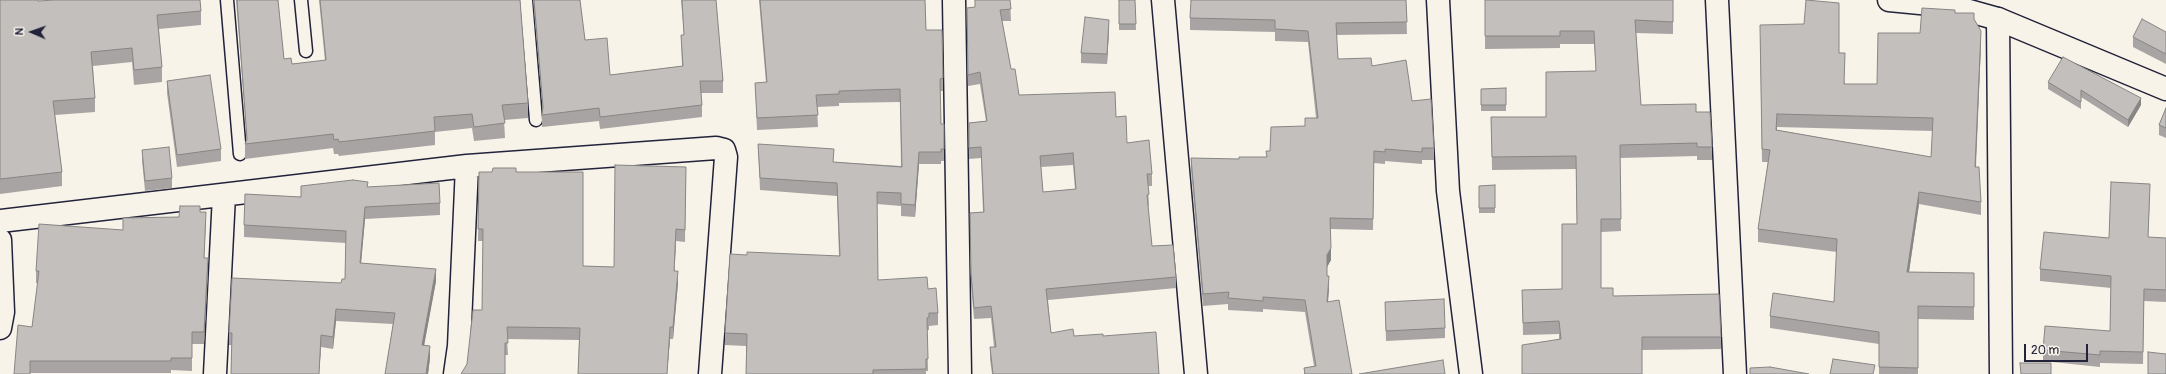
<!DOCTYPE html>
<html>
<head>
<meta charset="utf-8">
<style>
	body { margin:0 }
	#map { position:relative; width:2166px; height:374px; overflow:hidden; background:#f7f3e8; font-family:Pangolin,sans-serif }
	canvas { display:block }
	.north { position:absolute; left:12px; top:12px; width:40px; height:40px; -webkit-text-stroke:3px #f7f3e8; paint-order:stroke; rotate:272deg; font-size:11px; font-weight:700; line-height:16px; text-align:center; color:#22223b }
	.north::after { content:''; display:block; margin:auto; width:14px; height:18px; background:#22223b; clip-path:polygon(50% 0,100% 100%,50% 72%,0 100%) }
	.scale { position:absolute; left:2024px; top:344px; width:64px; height:18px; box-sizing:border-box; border:2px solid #22223b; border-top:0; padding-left:5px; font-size:12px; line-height:14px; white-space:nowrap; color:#22223b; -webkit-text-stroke:3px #f7f3e8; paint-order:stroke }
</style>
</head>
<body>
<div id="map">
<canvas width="2166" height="374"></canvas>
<div class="north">N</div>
<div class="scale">20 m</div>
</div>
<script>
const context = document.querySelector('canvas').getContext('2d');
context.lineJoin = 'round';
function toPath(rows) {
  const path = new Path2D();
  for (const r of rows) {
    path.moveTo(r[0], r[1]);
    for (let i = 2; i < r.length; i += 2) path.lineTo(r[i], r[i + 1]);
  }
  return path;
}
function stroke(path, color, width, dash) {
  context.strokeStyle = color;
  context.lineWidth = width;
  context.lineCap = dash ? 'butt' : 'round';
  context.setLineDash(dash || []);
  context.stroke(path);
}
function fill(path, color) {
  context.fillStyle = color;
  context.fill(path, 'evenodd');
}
const lane = toPath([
	[227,0,240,154],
	[301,0,306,51],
	[526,0,536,120]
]);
const street = toPath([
	[954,0,960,374],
	[1163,0,1196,374],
	[1438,0,1448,191,1471,374],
	[1717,0,1735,374],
	[1998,19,2001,374],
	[0,221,467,166,716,148,724,150,726,157,710,374],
	[0,240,3,312,0,328],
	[215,374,224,195],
	[455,374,459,346,467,166]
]);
const secondary = toPath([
	[1889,0,1951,6,1998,19,2166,89]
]);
stroke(lane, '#22223b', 15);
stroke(street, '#22223b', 25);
stroke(secondary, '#22223b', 25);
stroke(lane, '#f7f3e8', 12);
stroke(street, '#f7f3e8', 22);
stroke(secondary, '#f7f3e8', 22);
fill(toPath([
	[0,0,38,1,201,11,201,25,159,29,162,67,162,82,134,85,132,62,93,66,95,98,95,112,55,115,62,172,62,186,0,194],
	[236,0,278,0,284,59,292,64,325,61,319,0,520,0,528,103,528,118,504,120,505,138,474,141,472,128,435,132,435,145,339,156,338,154,334,154,333,148,245,159,245,144,247,141],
	[533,0,580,0,585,40,610,75,682,66,681,35,684,35,681,0,716,0,723,81,723,93,701,93,702,105,702,117,600,129,599,121,542,127,542,115,543,111],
	[759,0,925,0,926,30,942,30,943,91,940,91,941,124,944,124,944,161,941,161,941,164,919,164,915,217,901,216,901,206,877,204,878,280,928,289,938,313,938,325,929,326,929,330,927,330,928,371,926,371,926,374,746,374,746,346,725,345,725,333,747,255,839,256,837,196,760,190,758,144,834,162,901,166,900,102,839,103,839,106,817,107,818,127,757,130,755,83,766,83],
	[1010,0,1011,21,1002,21,1011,69,1019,95,1116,117,1127,143,1152,174,1152,186,1148,186,1149,206,1148,206,1152,246,1176,277,1176,288,1048,300,1051,333,1074,336,1103,336,1159,374,992,374,990,359,990,347,994,347,991,318,974,319,971,285,970,213,983,212,981,158,969,159,969,123,986,121,980,84,968,86,967,8,975,7],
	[1073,165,1075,189,1043,192,1041,167],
	[1119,0,1135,0,1136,30,1119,30],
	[1406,0,1407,34,1336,35,1338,59,1372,66,1412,101,1434,148,1434,160,1422,160,1422,164,1385,161,1385,164,1374,163,1373,230,1330,229,1331,260,1327,267,1327,276,1329,288,1328,302,1352,374,1304,374,1304,368,1314,366,1305,312,1263,309,1263,312,1228,310,1228,304,1203,306,1191,170,1191,158,1239,159,1266,157,1270,151,1316,118,1308,42,1275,41,1275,32,1190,30,1190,18],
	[1485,0,1673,0,1673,34,1636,33,1641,105,1696,112,1712,147,1712,160,1697,160,1697,156,1620,158,1621,231,1601,232,1601,288,1613,296,1721,337,1721,349,1642,350,1559,339,1559,334,1523,335,1522,290,1562,289,1577,224,1576,169,1492,170,1491,117,1546,117,1596,71,1594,44,1560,44,1560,48,1485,49],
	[1955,13,1974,20,1981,44,1976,167,1981,202,1981,215,1919,204,1909,272,1974,273,1974,320,1918,319,1918,374,1879,374,1879,344,1770,328,1770,316,1834,302,1837,252,1758,242,1758,229,1768,162,1762,162,1760,38,1839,53,1845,84,1877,84,1920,33],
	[1777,127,1933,131,1931,157,1777,130],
	[1109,30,1107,64,1081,63,1081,53],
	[2166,32,2166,64,2133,47,2133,37],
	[167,81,221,149,221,161,177,167,167,93],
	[2048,82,2141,105,2128,127,2081,97,2081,109,2048,89],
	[1506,88,1506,111,1481,111,1481,89],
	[2166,108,2166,138,2159,135,2159,125],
	[142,150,172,178,172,188,145,191,142,160],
	[686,167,685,242,676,241,674,271,678,283,673,339,670,339,667,374,578,374,579,340,507,339,508,355,505,355,467,364,482,310,483,241,478,241,479,172,516,172,583,266,614,267],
	[1495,185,1495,213,1479,213,1479,186],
	[368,187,440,203,440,215,365,219,361,263,436,281,424,345,430,358,428,374,385,374,393,324,336,321,333,349,321,347,319,374,231,374,232,345,229,345,229,333,341,283,345,279,346,243,244,237,244,225,301,197],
	[2150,196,2148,238,2166,238,2166,302,2144,301,2143,364,2100,363,2100,367,2043,361,2043,350,2110,331,2111,288,2040,281,2040,269,2109,238],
	[200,212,206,224,204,258,208,271,204,344,192,344,192,371,171,370,171,373,30,373,14,374,32,327,38,283,36,283,36,271,123,230],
	[1385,302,1445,328,1445,338,1386,341]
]), '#a7a4a3');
fill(toPath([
	[1109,20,1109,30,1107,64,1107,54],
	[1981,31,1981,44,1975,179,1975,167],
	[2141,98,2141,105,2128,127,2128,120],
	[1777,114,1777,127,1776,142,1776,130],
	[919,152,919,164,915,217,915,205],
	[1919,192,1919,204,1907,285,1907,272],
	[365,207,365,219,360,275,360,263],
	[676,229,676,241,674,283,674,271],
	[1331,248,1331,260,1327,267,1327,255],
	[208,258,208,271,204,344,204,332],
	[436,269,436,281,422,357,422,345],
	[678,271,678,283,673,339,673,327],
	[1329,276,1329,288,1327,314,1327,302],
	[336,309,336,321,333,349,333,337],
	[670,327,670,339,667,374],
	[321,335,321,347,319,374],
	[430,346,430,358,428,374,426,374]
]), '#888684');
const building = toPath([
	[0,0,38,0,38,1,55,0,200,0,201,11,157,15,162,67,134,70,132,48,91,52,95,98,53,101,62,172,0,179,0,0],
	[237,0,278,0,284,59,291,58,292,64,326,60,320,0,520,0,528,103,502,105,505,123,474,127,472,114,434,117,435,131,339,142,338,139,334,140,333,134,245,144,247,139,237,0],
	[534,0,580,0,585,40,607,38,610,75,683,66,681,35,684,35,682,0,716,0,723,81,700,81,702,105,600,117,599,108,542,115,543,107,534,0],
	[760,0,925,0,926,30,942,30,943,78,940,79,941,124,944,124,944,149,941,149,941,152,919,152,915,205,901,204,901,193,877,192,878,280,927,277,928,289,936,288,938,313,929,313,929,317,927,318,928,359,926,359,926,369,873,370,873,374,746,374,747,334,725,333,730,254,747,255,747,252,840,256,837,183,760,178,758,144,834,149,833,162,902,167,900,89,839,91,839,94,816,95,818,115,757,118,755,83,767,82,760,0],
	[975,0,1010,0,1011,9,1000,10,1011,69,1015,69,1019,95,1115,92,1116,117,1126,116,1127,143,1149,140,1152,174,1147,174,1149,194,1147,195,1152,246,1173,245,1176,277,1046,289,1051,333,1073,329,1074,336,1103,334,1103,336,1156,332,1159,374,993,374,990,347,996,347,991,306,974,308,971,273,970,213,984,212,981,147,969,148,969,123,987,121,980,72,968,75,967,8,975,7,975,0],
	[1073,153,1076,189,1043,192,1040,156,1073,153],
	[1119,0,1135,0,1136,24,1119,24,1119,0],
	[1191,0,1406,0,1407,22,1336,23,1338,59,1371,58,1372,66,1406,60,1412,101,1431,99,1434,148,1422,148,1422,152,1385,149,1385,152,1374,151,1373,219,1330,218,1331,248,1327,255,1327,276,1329,276,1327,302,1339,300,1352,374,1305,374,1304,368,1316,366,1305,300,1263,297,1263,301,1228,298,1229,292,1203,294,1191,158,1239,159,1239,157,1267,157,1266,151,1270,151,1271,127,1305,126,1305,118,1318,118,1308,31,1275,29,1275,20,1190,18,1191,0],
	[1485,0,1673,0,1673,22,1635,20,1641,105,1696,104,1696,112,1710,112,1712,147,1697,147,1697,143,1620,145,1621,219,1601,219,1601,288,1613,288,1613,296,1719,294,1721,337,1642,337,1642,374,1522,374,1522,345,1561,339,1559,321,1523,323,1522,290,1562,289,1562,224,1577,224,1576,156,1492,157,1491,117,1546,117,1546,72,1596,71,1594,31,1560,31,1560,36,1485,36,1485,0],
	[1806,0,1839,3,1839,53,1845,53,1844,84,1877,84,1878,33,1920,33,1922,8,1955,10,1955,13,1974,13,1974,19,1981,31,1975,167,1979,167,1981,202,1919,192,1907,272,1974,273,1974,307,1918,306,1918,368,1879,367,1879,332,1770,316,1773,293,1834,302,1837,239,1758,229,1770,150,1762,149,1760,25,1804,24,1806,0],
	[1777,114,1933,118,1931,157,1776,130,1777,114],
	[1085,17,1109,20,1107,54,1081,53,1085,17],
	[2142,19,2166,32,2166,54,2133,37,2142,19],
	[2063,57,2141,98,2128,120,2081,90,2081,102,2048,82,2063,57],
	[210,75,221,149,177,155,167,81,210,75],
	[1506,88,1506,105,1481,105,1481,89,1506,88],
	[2166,108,2166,128,2159,125,2166,108],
	[169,147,172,178,145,181,142,150,169,147],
	[615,165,686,167,685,230,676,229,674,271,678,271,673,327,670,327,667,374,578,374,580,328,507,327,508,343,505,343,505,374,461,374,467,364,473,310,482,310,483,229,478,229,479,172,492,172,493,168,516,168,516,172,583,172,583,266,614,267,615,165],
	[353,180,368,182,367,187,439,183,440,203,365,207,360,263,436,269,422,345,430,346,426,374,385,374,395,313,336,309,333,337,321,335,319,374,231,374,232,333,229,333,232,278,341,283,342,279,345,279,346,231,244,225,245,194,301,197,301,186,353,180],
	[2111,182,2150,184,2148,237,2166,238,2166,290,2144,289,2143,352,2100,351,2100,355,2043,350,2045,326,2110,331,2111,276,2040,269,2044,232,2109,238,2111,182],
	[1495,185,1495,208,1479,208,1479,186,1495,185],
	[180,206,200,206,200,212,206,212,204,258,208,258,204,332,192,332,192,358,171,358,171,361,30,361,30,374,14,374,18,325,32,327,39,271,36,271,39,224,123,230,123,218,179,217,180,206],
	[1444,299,1445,328,1386,331,1385,302,1444,299],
	[2148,352,2166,354,2166,374,2148,374,2148,352],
	[1833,359,1875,365,1873,374,1830,374,1833,359],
	[1443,360,1445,374,1359,374,1443,360],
	[2020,363,2051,363,2051,374,2021,374,2020,363],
	[1770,367,1809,374,1750,374,1750,368,1770,367]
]);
fill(building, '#c2bfbd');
stroke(building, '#888684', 1);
</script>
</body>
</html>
